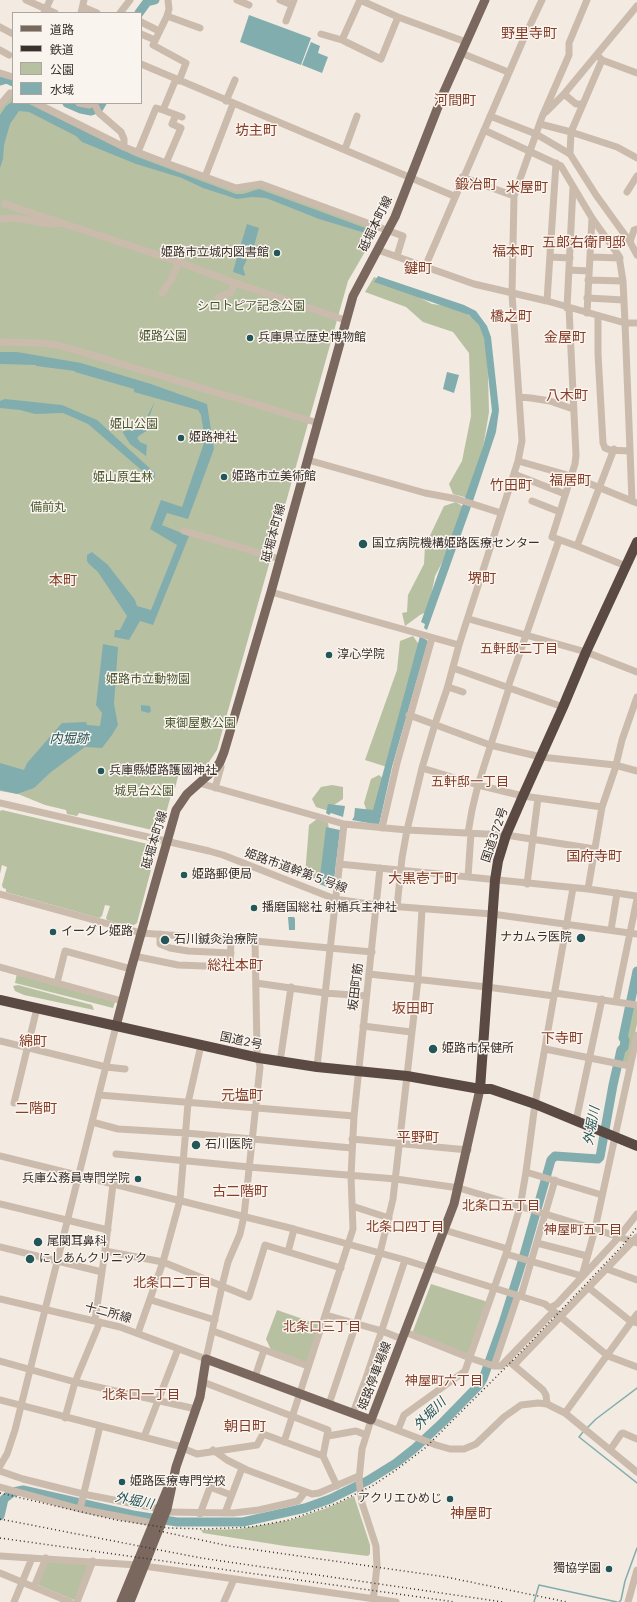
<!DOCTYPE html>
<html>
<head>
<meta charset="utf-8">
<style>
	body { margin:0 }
	#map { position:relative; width:637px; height:1602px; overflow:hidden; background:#f3eae1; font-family:"IBM Plex Sans","Noto Sans JP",sans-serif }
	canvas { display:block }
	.legend { position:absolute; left:12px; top:12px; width:130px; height:92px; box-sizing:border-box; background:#faf4ee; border:1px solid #ada6a0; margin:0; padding:5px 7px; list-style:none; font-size:12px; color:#39302c }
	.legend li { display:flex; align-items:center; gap:8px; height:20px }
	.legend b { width:20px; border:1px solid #ada6a0 }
</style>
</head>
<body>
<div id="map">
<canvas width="637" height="1602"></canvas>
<ul class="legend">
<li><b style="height:5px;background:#7a675e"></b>道路</li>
<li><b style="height:5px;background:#39302c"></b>鉄道</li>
<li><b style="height:11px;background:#b7c1a2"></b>公園</li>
<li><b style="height:11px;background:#82adae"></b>水域</li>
</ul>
</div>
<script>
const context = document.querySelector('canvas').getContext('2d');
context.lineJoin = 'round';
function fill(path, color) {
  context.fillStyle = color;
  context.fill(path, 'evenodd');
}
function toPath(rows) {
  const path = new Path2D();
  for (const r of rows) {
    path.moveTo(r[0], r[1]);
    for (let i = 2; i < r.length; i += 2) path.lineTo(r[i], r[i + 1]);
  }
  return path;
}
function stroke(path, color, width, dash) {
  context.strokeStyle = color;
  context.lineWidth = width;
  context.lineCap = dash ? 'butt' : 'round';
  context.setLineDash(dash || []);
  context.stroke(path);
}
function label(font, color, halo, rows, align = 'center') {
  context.font = font + ' "IBM Plex Sans","Noto Sans JP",sans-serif';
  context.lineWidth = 3;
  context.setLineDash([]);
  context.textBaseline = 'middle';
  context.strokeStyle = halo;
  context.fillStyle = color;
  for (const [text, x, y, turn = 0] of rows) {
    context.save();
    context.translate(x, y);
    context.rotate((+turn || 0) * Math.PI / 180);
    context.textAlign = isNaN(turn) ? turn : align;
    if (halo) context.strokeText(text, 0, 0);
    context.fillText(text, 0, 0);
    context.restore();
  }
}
fill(toPath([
	[13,94,13,103,34,103,69,121,238,190,260,185,376,228,377,231,348,281,279,527,277,527,273,545,273,550,217,750,207,765,199,773,180,769,175,788,173,788,163,824,161,823,160,826,152,830,79,813,77,816,67,814,66,810,45,805,18,794,0,791,0,108],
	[374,277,411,293,432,304,457,307,480,323,487,342,489,412,480,466,468,498,453,494,449,484,462,461,471,416,469,353,453,332,423,322,406,307,365,292],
	[456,502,465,508,448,551,435,576,428,611,420,615,405,626,402,613,407,612,408,595,424,564,425,546,444,506],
	[413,636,422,649,387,767,365,760,397,670,400,641],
	[379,775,385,780,377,809,367,812,364,803,371,779],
	[332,785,343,787,343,799,331,807,329,811,316,807,312,799,321,787],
	[2,810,152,845,156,851,137,923,131,927,107,920,106,918,110,906,105,905,102,916,99,918,6,892,6,889,3,888,2,885,7,867,2,865,0,874,0,811],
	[317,819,328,823,329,830,324,877,318,880,305,875,309,825],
	[17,973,115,1002,113,1008,15,983],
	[18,985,92,1005,94,1010,24,995,15,991,13,986],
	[628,1006,637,1008,637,1024,629,1061,626,1063,617,1061],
	[431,1284,488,1302,470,1352,467,1355,414,1333,413,1331],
	[277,1310,320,1325,307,1364,271,1350,266,1339],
	[354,1496,370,1545,370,1554,368,1556,285,1546,203,1533,201,1530,239,1529,291,1520,327,1508],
	[47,1561,88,1563,89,1566,76,1598,74,1600,38,1585]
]), '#b7c1a2');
fill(toPath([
	[152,784,155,793,141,797,139,787]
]), '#e9dbc9');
fill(toPath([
	[249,15,311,38,301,65,240,42],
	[311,42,320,46,318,53,328,57,322,73,302,65],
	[13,101,13,103,27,103,135,156,236,194,243,194,259,189,368,229,366,232,362,232,319,219,266,198,252,197,237,199,203,188,182,178,136,164,82,142,76,136,29,112,19,111,10,124,4,145,3,159,0,168,0,115,6,106],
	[247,224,259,228,251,257,238,254],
	[237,257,247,259,243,268,245,274,245,276,233,272],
	[378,276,464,305,476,311,487,326,491,337,499,410,496,432,473,501,427,630,424,628,425,624,421,622,483,447,492,411,484,338,479,325,469,315,374,282],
	[0,352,17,352,81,363,151,384,207,404,214,449,188,519,167,513,162,525,189,536,153,625,140,621,129,640,114,637,115,630,120,630,127,616,98,572,89,564,87,561,87,555,92,552,108,565,135,600,137,606,151,610,177,545,150,529,161,500,182,507,205,440,201,415,198,410,134,392,134,389,75,372,75,371,36,366,36,365,0,364],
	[447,372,459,375,454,393,443,389],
	[5,399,62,405,97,420,155,473,154,481,88,424,63,413,35,414,20,410,0,408,0,401],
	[155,401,148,420,148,430,140,435,137,438,140,442,147,445,146,456,130,444,123,433,123,431,132,430,144,423],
	[420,636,428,641,392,767,379,825,352,820,354,817,355,808,373,810],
	[103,644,118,647,114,704,118,725,112,735,102,748,85,747,51,772,34,788,17,794,0,790,0,763,24,770,27,763,62,723,86,722,87,725,100,726,102,713,96,705],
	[141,705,150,706,151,711,149,713,141,711],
	[328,804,345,806,343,817,331,813,329,815,326,813],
	[326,827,340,830,333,889,319,884],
	[288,917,294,917,295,919,295,930,289,930]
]), '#82adae');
stroke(toPath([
	[587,1428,596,1419,637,1388],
	[583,1432,579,1437,637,1483],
	[534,1602,539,1585,617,1602],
	[619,1602,621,1600,625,1581,637,1548]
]), '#82adae', 1.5);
stroke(toPath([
	[139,13,147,2,155,0],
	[0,81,7,79,13,82],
	[67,103,81,109,91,111,99,108,102,103],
	[0,1516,4,1499,13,1492,23,1490,133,1515,177,1522,243,1522,305,1508,330,1499,367,1481,396,1463,415,1448,443,1422,480,1384,483,1379,503,1323,522,1262,551,1160,555,1156,598,1159,600,1157,613,1085,621,1050,624,1047,625,1040,623,1038,637,971]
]), '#82adae', 9);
stroke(toPath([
	[26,0,55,13],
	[168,0,169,9,167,16,153,45,186,63,179,81],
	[237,0,249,5],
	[280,0,292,5],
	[360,0,398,17,466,42],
	[83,7,97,13],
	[44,13,50,0],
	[81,13,84,0],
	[120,13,130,0],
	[167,16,200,28],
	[286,21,294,0],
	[141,22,159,31],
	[0,27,13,34],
	[141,34,155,40],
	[321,34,342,40,381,59,398,17],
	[342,40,360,0],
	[0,50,9,55],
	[461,53,508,72],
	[599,57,602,60,637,73],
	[141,64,454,196],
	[0,73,13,77],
	[564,94,576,104,583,104],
	[226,101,235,80],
	[36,103,124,147,166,163,236,188,261,184,403,236,397,256],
	[79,103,89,105,94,103],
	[94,103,99,113,121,132,124,139,124,147],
	[0,105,10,93,13,93],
	[163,110,182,117],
	[546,112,564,94,637,6],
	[490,116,536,134,570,154,596,195,630,242,637,255],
	[540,124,571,132,617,147,637,158],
	[484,130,561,166,592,218,619,256,623,281,625,323,632,501],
	[345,149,357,116],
	[138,152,156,108,163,110,176,79],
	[570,154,571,132,602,60],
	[166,163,181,128,172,124,176,115],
	[205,177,233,104],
	[462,177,514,196],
	[627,192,637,176],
	[5,204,179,262,235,283,345,320],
	[0,219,15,218,50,224,62,223],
	[630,242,634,230,637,229],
	[378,250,474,284,547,301,625,323,637,323],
	[550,257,570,258],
	[590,257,620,258],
	[425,267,524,38,542,0],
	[569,270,589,271],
	[588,280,623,281],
	[162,293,171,280,179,262],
	[218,297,230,293,235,283],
	[587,298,624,300],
	[547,301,556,163],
	[567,308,573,187],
	[569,308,576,455,575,464,552,537,577,546,626,566],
	[587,313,592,218],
	[598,316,598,354,603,443,605,448,610,450,629,451],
	[0,342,40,343,58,345,318,423],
	[519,397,531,398,550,401,573,409],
	[308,460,425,493,457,499,501,513],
	[518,461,571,476,637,503],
	[514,474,565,494],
	[532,501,560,512],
	[184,531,280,559],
	[577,546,614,449],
	[271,592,459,645],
	[469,619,586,652,637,672],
	[453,668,563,707],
	[448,687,463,692],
	[508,687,559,540],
	[409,715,490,745,541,757,615,765,637,771],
	[422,768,478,785,523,796,602,807],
	[199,783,344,824,407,830,506,835,595,849],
	[215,788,221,767,220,762],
	[0,803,209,851,223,855,335,899,376,905,492,914,637,934],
	[382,828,397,763,432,638],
	[468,833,472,810,478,785,509,688],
	[339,864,588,889,637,896],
	[468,877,471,833],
	[527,884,538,798],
	[573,888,535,1104,526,1172,602,1195],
	[588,889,602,807,615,769,622,740,637,697],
	[0,894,141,933,255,941,372,952],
	[397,907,402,858,407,830,422,768,435,724,447,689,459,645,518,461,522,441,512,294,514,196,542,117,569,55,569,43,587,0],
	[611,930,617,893],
	[160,934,160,944,170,948,188,951,231,953],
	[134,956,178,965,230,967,231,940],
	[0,967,57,983],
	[369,974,487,987,554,996],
	[256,983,325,993,366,996],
	[555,993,637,1005],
	[122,1001,57,983,65,951,131,969],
	[616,1001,637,899],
	[363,1026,411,1032],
	[0,1041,106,1067,125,1069],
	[545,1049,630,1066],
	[280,1062,291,987],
	[317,1067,344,824],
	[99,1095,354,1116],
	[14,1103,37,1008],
	[576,1121,602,999],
	[92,1122,118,1129,186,1133,352,1148],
	[352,1139,468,1150],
	[116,1154,249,1167,396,1179,459,1188,595,1229,637,1243],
	[0,1156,294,1229,405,1260,545,1304,608,1356,637,1367],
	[0,1204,108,1230],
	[352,1206,389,1218],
	[444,1230,508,1249],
	[537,1243,587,1256],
	[0,1247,102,1272],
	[105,1251,163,1262,249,1297,265,1245,341,1268],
	[288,1252,294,1229],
	[506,1254,582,1276,595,1229,637,1035],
	[607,1269,637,1280],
	[589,1288,629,1320,637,1323],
	[521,1296,555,1180],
	[0,1299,120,1327,206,1359,222,1286,228,1262,240,1234,244,1216,260,1067,257,1050,255,941],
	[151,1300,215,1320],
	[550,1308,557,1304,595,1263,619,1237,637,1214],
	[326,1315,382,1331,402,1339],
	[95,1320,105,1251,113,1184],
	[213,1331,308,1366],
	[405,1332,470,1358,494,1366,501,1366,553,1312],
	[138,1333,163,1262,180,1200,188,1103,201,1045],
	[0,1361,75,1382,196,1409],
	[511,1363,543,1390,546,1395,547,1404],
	[514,1365,637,1237],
	[494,1366,518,1295],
	[255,1377,264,1350],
	[0,1400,182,1447,187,1450,197,1454,257,1445,263,1434,323,1456,328,1430,203,1382],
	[329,1404,380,1253,393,1199,418,979,422,909],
	[353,1413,366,1378,405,1260],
	[565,1413,637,1314],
	[65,1418,75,1382,100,1322],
	[398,1430,404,1415,465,1371,506,1254,520,1207,526,1172],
	[328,1436,356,1431,366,1435],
	[144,1437,178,1349],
	[284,1442,353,1229,351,1176,354,1116,380,868],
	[213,1450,227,1460,247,1470,312,1494,319,1493,359,1476],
	[610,1450,621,1434,623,1433,637,1439],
	[323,1456,337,1486],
	[0,1466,7,1454,15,1430,116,1026],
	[0,1471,23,1479,83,1494,160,1509],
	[0,1487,80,1509,148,1522],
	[80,1509,100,1426],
	[166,1512,233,1513,259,1510,298,1501,305,1492],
	[225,1513,242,1468],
	[200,1514,210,1487,231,1495],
	[0,1556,137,1565,396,1602],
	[0,1573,70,1602],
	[34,1587,46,1558],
	[14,1602,32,1558],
	[77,1602,93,1561],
	[224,1602,234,1579],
	[373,1602,377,1566,376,1546,362,1503,359,1480,362,1449,371,1420,436,1445,450,1449,464,1449,476,1444,504,1417,521,1405,538,1403,547,1404,565,1413,637,1472],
	[628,1602,637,1570]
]), '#cbbbad', 7);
stroke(toPath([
	[116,1026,131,969,176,810,187,794,216,768,220,762,224,752,271,592,353,296,395,217,443,94,485,0],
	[121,1602,167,1490],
	[130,1602,167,1509,176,1467,200,1397,206,1359,371,1420,454,1204,480,1089]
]), '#7a675e', 9);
stroke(toPath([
	[0,1000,259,1058,317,1067,407,1076,480,1089,491,1089,535,1104,637,1146],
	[480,1089,495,880,498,861,506,835,523,796,563,707,586,652,637,542]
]), '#5a4a43', 10);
stroke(toPath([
	[0,1493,116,1520,168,1528,207,1529,251,1527,289,1520,337,1503,372,1486,396,1470,425,1448,525,1348,624,1244,637,1227],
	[0,1519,201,1558,503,1602],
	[159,1531,229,1546,446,1577,567,1602],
	[0,1538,455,1602]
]), '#39302c', 1.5, [1, 3]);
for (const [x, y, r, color] of [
	[277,253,4,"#235659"],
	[250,338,4,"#235659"],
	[181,438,4,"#235659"],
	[224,477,4,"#235659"],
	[363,544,5,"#235659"],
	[329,655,4,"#235659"],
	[101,771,4,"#235659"],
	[184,875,4,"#235659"],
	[254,908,4,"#235659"],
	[53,932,4,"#235659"],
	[581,938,5,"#235659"],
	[165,940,5,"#235659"],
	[433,1049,5,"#235659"],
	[196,1145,5,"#235659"],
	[138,1179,4,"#235659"],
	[38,1242,5,"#235659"],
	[30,1259,5,"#235659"],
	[122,1482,4,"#235659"],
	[450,1499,4,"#235659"],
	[609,1569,4,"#235659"]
]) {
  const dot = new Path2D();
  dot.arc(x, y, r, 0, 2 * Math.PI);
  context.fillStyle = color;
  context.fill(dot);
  stroke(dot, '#faf4ee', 1.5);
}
label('12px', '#39302c', '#faf4ee', [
	["砥堀本町線",376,224,-64],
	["砥堀本町線",274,533,-75],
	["国道372号",495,835,-71],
	["砥堀本町線",155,840,-73],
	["姫路市道幹第５号線",296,871,20],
	["坂田町筋",356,987,-83],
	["国道2号",241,1041,12],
	["十二所線",108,1313,15],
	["姫路停車場線",375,1376,-69]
]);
label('12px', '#39302c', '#faf4ee', [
	["姫路市立城内図書館",269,253,"right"],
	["兵庫県立歴史博物館",258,338],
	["姫路神社",189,438],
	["姫路市立美術館",232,477],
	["国立病院機構姫路医療センター",372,544],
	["淳心学院",337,655],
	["兵庫縣姫路護國神社",109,771],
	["姫路郵便局",192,875],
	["播磨国総社 射楯兵主神社",262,908],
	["イーグレ姫路",61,932],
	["ナカムラ医院",572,938,"right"],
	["石川鍼灸治療院",174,940],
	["姫路市保健所",442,1049],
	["石川医院",205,1145],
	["兵庫公務員専門学院",130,1179,"right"],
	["尾関耳鼻科",47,1242],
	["にしあんクリニック",39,1259],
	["姫路医療専門学校",130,1482],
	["アクリエひめじ",442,1499,"right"],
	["獨協学園",601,1569,"right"]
], 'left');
label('12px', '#495730', '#faf4ee', [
	["シロトピア記念公園",251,307],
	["姫路公園",163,337],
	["姫山公園",134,425],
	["姫山原生林",123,478],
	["備前丸",48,508],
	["姫路市立動物園",148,680],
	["東御屋敷公園",200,724],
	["城見台公園",144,792]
]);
label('13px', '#853e28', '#faf4ee', [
	["五軒邸二丁目",519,649],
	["五軒邸一丁目",470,782],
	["北条口五丁目",501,1206],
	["北条口四丁目",405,1227],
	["神屋町五丁目",583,1230],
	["北条口二丁目",172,1283],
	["北条口三丁目",322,1327],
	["神屋町六丁目",444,1381],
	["北条口一丁目",141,1395]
]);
label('italic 13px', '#235659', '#faf4ee', [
	["内堀跡",69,739],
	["外堀川",592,1126,-80],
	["外堀川",430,1414,-45],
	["外堀川",134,1501,11]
]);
label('14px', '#853e28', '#faf4ee', [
	["野里寺町",529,34],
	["河間町",455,101],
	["坊主町",256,131],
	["鍛冶町",476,185],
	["米屋町",527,188],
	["五郎右衛門邸",584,243],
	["福本町",513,252],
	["鍵町",418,269],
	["橋之町",511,317],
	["金屋町",565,338],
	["八木町",567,396],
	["福居町",570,481],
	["竹田町",511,486],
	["堺町",482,579],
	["本町",63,581],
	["国府寺町",594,857],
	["大黒壱丁町",423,879],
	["総社本町",235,966],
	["坂田町",413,1009],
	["下寺町",562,1039],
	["綿町",33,1042],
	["元塩町",242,1096],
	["二階町",36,1109],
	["平野町",418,1138],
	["古二階町",240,1192],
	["朝日町",245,1427],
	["神屋町",471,1514]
]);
</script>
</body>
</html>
